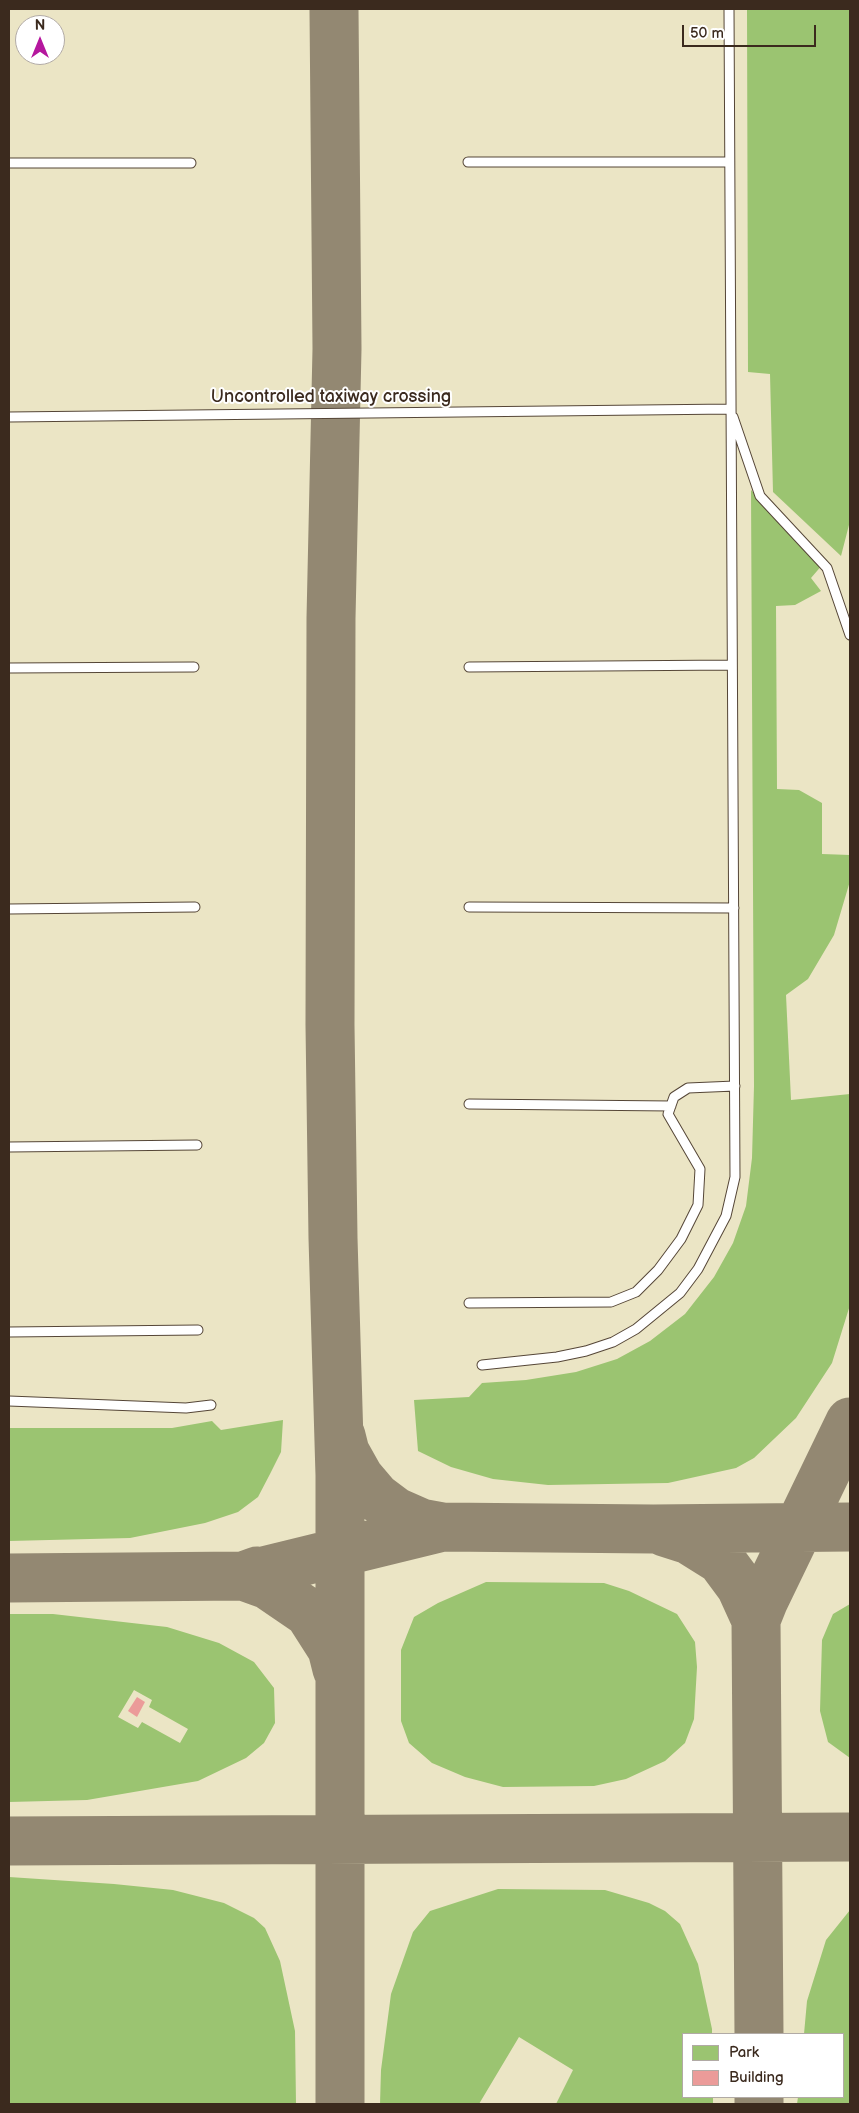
<!DOCTYPE html>
<html>
<head>
<meta charset="utf-8">
<style>
	body { margin:0 }
	#map { position:relative; width:859px; height:2113px; overflow:hidden; background:#ebe5c5; font-family:"Balsamiq Sans",sans-serif }
	canvas { display:block }
	.frame { position:absolute; inset:0; border:10px solid #3b2a1e; pointer-events:none }
	.legend { position:absolute; left:682px; top:2033px; width:162px; height:65px; box-sizing:border-box; background:#fff; border:1px solid #b1aaa5; margin:0; padding:6px 9px; list-style:none; font-size:15px; color:#3b2a1e }
	.legend li { display:flex; align-items:center; gap:10px; height:25px }
	.legend b { width:25px; border:1px solid #b1aaa5 }
	.north { position:absolute; left:15px; top:15px; width:50px; height:50px; box-sizing:border-box; background:#fff; border:1px solid #b1aaa5; border-radius:50%; rotate:0deg; font-size:14px; font-weight:700; line-height:20px; text-align:center; color:#3b2a1e }
	.north::after { content:''; display:block; margin:auto; width:18px; height:22px; background:#b5179e; clip-path:polygon(50% 0,100% 100%,50% 72%,0 100%) }
	.scale { position:absolute; left:682px; top:25px; width:134px; height:22px; box-sizing:border-box; border:2px solid #3b2a1e; border-top:0; padding-left:6px; font-size:15px; line-height:18px; white-space:nowrap; color:#3b2a1e; -webkit-text-stroke:4px #fff; paint-order:stroke }
</style>
</head>
<body>
<div id="map">
<canvas width="859" height="2113"></canvas>
<div class="frame"></div>
<ul class="legend">
<li><b style="height:14px;background:#9bc471"></b>Park</li>
<li><b style="height:14px;background:#eb9b99"></b>Building</li>
</ul>
<div class="north">N</div>
<div class="scale">50 m</div>
</div>
<script>
const context = document.querySelector('canvas').getContext('2d');
context.lineJoin = 'round';
function fill(path, color) {
  context.fillStyle = color;
  context.fill(path, 'evenodd');
}
function toPath(rows) {
  const path = new Path2D();
  for (const r of rows) {
    path.moveTo(r[0], r[1]);
    for (let i = 2; i < r.length; i += 2) path.lineTo(r[i], r[i + 1]);
  }
  return path;
}
function stroke(path, color, width, dash) {
  context.strokeStyle = color;
  context.lineWidth = width;
  context.lineCap = dash ? 'butt' : 'round';
  context.setLineDash(dash || []);
  context.stroke(path);
}
function label(font, color, halo, rows, align = 'center') {
  context.font = font + ' "Balsamiq Sans",sans-serif';
  context.lineWidth = 4;
  context.setLineDash([]);
  context.textBaseline = 'middle';
  context.strokeStyle = halo;
  context.fillStyle = color;
  for (const [text, x, y, turn = 0] of rows) {
    context.save();
    context.translate(x, y);
    context.rotate((+turn || 0) * Math.PI / 180);
    context.textAlign = isNaN(turn) ? turn : align;
    if (halo) context.strokeText(text, 0, 0);
    context.fillText(text, 0, 0);
    context.restore();
  }
}
fill(toPath([
	[747,9,850,9,850,521,841,556,773,492,770,374,748,372],
	[751,490,823,564,811,578,821,591,795,605,776,606,777,789,799,790,822,803,822,854,850,855,850,881,834,935,808,979,786,995,791,1100,850,1094,850,1305,832,1363,796,1418,754,1458,736,1468,668,1483,548,1485,493,1479,451,1467,418,1451,414,1400,469,1397,482,1383,526,1380,576,1372,617,1359,650,1341,685,1314,714,1277,733,1243,746,1206,752,1158,754,1086],
	[283,1420,281,1452,270,1474,258,1497,238,1512,205,1523,130,1538,9,1541,9,1428,172,1428,212,1421,221,1430],
	[486,1582,604,1583,629,1591,677,1614,695,1642,697,1667,694,1719,685,1743,665,1761,626,1779,594,1786,503,1787,465,1777,432,1763,409,1743,401,1721,401,1650,414,1617,438,1603],
	[850,1604,850,1758,828,1742,820,1711,822,1640,833,1614],
	[9,1614,53,1614,167,1627,219,1643,254,1662,274,1688,275,1723,264,1743,246,1758,198,1781,87,1800,9,1802],
	[134,1690,152,1700,149,1707,188,1729,180,1743,142,1722,138,1728,118,1717],
	[9,1877,114,1884,173,1890,224,1903,254,1918,265,1928,280,1961,295,2031,296,2104,9,2104],
	[498,1889,605,1890,649,1903,665,1911,680,1924,698,1964,712,2029,712,2034,683,2034,683,2097,713,2097,713,2104,556,2104,573,2070,519,2037,479,2104,380,2104,381,2070,391,1994,413,1932,430,1911],
	[850,1910,850,2104,797,2104,798,2097,843,2097,843,2034,804,2034,807,2001,826,1940]
]), '#9bc471');
stroke(toPath([
	[334,9,337,349,331,618,330,1025,333,1238,340,1475,340,2104],
	[341,1436,345,1452,359,1477,376,1497,396,1512,421,1523,443,1527,437,1528],
	[664,1532,689,1540,721,1560,741,1587,756,1620],
	[257,1571,243,1576,268,1585,309,1613,332,1649,337,1669],
	[9,1578,243,1576,443,1527,653,1529,850,1527],
	[9,1841,850,1837],
	[759,2034,756,1620,764,1600,850,1422],
	[759,2104,759,2097]
]), '#938872', 49);
fill(toPath([
	[137,1697,145,1702,137,1717,128,1711]
]), '#eb9b99');
const lane = toPath([
	[468,162,729,162],
	[9,163,191,163],
	[9,417,731,409],
	[733,417,760,496,827,568,850,635],
	[469,667,732,665],
	[9,668,194,667],
	[469,907,734,908],
	[9,909,195,907],
	[469,1104,671,1106],
	[9,1147,197,1145],
	[469,1303,611,1302,636,1292,658,1270,681,1239,698,1205,700,1169,668,1114,674,1097,688,1088,735,1086],
	[9,1332,198,1330],
	[482,1365,557,1357,586,1351,613,1342,636,1329,680,1293,698,1269,726,1216,735,1177,729,9],
	[9,1401,186,1408,211,1405]
]);
stroke(lane, '#554637', 11);
stroke(lane, '#fff', 9);
label('18px', '#3b2a1e', '#fff', [
	["Uncontrolled taxiway crossing",331,397]
]);
</script>
</body>
</html>
